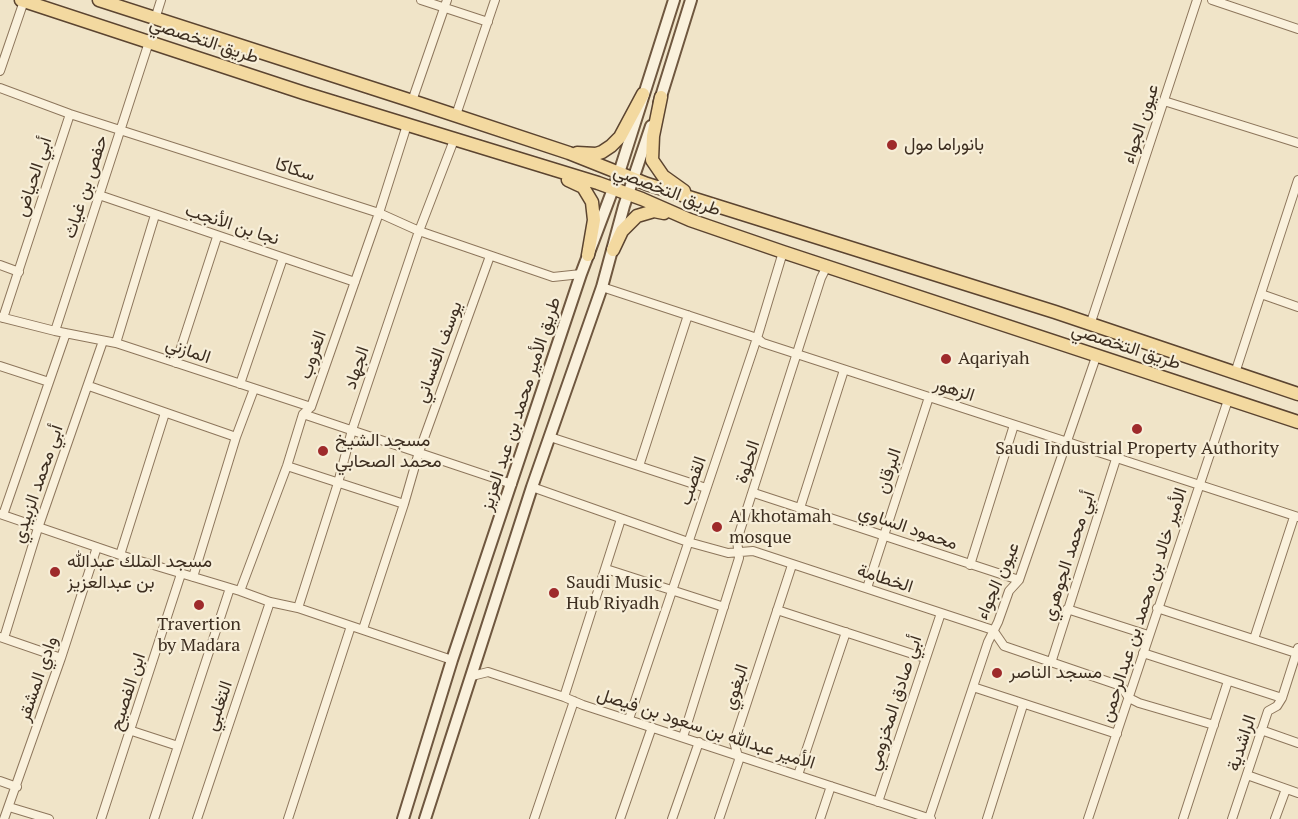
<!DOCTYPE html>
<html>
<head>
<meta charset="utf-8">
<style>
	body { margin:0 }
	canvas { display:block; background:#f0e4c8 }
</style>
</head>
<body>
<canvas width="1298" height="819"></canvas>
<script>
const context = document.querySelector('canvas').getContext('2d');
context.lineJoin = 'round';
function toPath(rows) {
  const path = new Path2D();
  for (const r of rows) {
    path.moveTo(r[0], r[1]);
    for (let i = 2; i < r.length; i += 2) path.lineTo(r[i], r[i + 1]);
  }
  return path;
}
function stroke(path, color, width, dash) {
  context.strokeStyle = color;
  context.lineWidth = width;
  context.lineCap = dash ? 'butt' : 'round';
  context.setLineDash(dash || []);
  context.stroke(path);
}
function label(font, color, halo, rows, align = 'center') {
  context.font = font + ' "PT Serif",Vazirmatn,serif';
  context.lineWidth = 4.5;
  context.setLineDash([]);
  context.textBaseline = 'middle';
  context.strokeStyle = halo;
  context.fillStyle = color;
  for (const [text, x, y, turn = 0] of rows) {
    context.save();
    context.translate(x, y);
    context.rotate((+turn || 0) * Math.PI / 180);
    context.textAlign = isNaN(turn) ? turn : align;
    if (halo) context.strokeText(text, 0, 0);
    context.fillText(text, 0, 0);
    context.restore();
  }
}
const minor = toPath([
	[421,0,488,22],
	[1212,0,1298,29],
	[155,19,161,0],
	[0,71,24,1],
	[0,88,70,114,379,213,419,231,553,277,581,274],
	[412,101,447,0],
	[1164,101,1298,143],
	[456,115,495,0],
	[99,195,355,282],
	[0,265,19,272],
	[602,287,757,338,763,343,1298,517],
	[1261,294,1298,307],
	[0,317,55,331,149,42],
	[3,318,70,114],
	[1090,325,1197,0],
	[55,331,116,343,311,407],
	[116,343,155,215],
	[176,363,217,237],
	[0,366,49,382],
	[1235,373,1298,180],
	[240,384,283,258],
	[89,386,236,437],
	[303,414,512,484],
	[550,437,706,488],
	[287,466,404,504],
	[639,466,688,315],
	[532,487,688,542,728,553,753,551,993,630,1004,646,1121,686,1129,698,1139,703,1214,725],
	[754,493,1019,580],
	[800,508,844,370],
	[0,514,120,555,240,591,270,602,298,608,452,660],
	[3,515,66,333],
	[120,555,165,413],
	[970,565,1014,425],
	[606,569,724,607],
	[193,577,236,437,254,389],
	[867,588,929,397],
	[240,591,287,466,303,414,311,407,379,213,407,125],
	[298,608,338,483,352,430,419,231,454,140],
	[1157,608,1296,653],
	[1067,609,1148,635],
	[777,610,925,658],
	[363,629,404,504,419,452,490,256],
	[0,637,61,658],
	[4,638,38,528,103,341],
	[1254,639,1294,517],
	[1143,653,1282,698],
	[1051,663,1116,459],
	[472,676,488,672,564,697,583,705,931,819],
	[973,687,1117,734],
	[564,697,621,519],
	[629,719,757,338,783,252],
	[1261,730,1298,743],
	[132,731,178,746],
	[683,737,739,558,737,540,821,278,827,266],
	[798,775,846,632],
	[1247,775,1298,793],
	[0,781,17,787],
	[878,802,941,613],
	[9,807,49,819],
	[929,818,988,642,998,622,1009,591,1019,580,1096,357],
	[4,819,61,658,97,547],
	[101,819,181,574],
	[154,819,230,588],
	[197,819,270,602],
	[288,819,351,626],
	[534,819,574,701],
	[620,819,652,727],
	[672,819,699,742],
	[719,819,739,760,734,742,792,565],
	[820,819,831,786],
	[987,819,1023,705],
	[1088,819,1228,400],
	[1183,819,1228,681],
	[1232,819,1268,711,1277,706,1282,698,1298,648],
	[1275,819,1286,789]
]);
const secondary = toPath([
	[659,103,691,0],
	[403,819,452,660,581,274,619,173,674,0],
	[425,819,532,487,602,287,624,206,651,126]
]);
const primary = toPath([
	[21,0,304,93,598,183,642,199,690,220,783,252,1298,422],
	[99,0,412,101,569,153,647,184,1055,312,1298,394],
	[661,97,653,136,652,160,663,176,684,191],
	[577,153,596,154,602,152,611,146,620,137,643,94],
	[568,180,583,187,592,202,594,220,588,255],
	[613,250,622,231,637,216,654,211,664,213]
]);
stroke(minor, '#8d765c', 10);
stroke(secondary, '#6f573f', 14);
stroke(primary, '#5b4430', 15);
stroke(minor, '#faf1dc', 8);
stroke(secondary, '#faf1dc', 10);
stroke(primary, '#f3d9a0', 12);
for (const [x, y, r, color] of [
	[892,145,6,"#9e2a2b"],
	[946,359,6,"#9e2a2b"],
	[1137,429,6,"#9e2a2b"],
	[323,451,6,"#9e2a2b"],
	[717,527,6,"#9e2a2b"],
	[55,572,6,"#9e2a2b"],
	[554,593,6,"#9e2a2b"],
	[199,605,6,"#9e2a2b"],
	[997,673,6,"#9e2a2b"]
]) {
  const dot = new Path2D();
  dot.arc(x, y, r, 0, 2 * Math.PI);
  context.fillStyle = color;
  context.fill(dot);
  stroke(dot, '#f7eed8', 2);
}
label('18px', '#3d2e20', '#f7eed8', [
	["طريق التخصصي",204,41,18],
	["عيون الجواء",1141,124,-72],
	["سكاكا",295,170,18],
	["أبي الحياض",34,177,-72],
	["حفص بن غياث",86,187,-72],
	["طريق التخصصي",667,191,21],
	["نجا بن الأنجب",232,225,18],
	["طريق التخصصي",1126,347,18],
	["المازني",188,351,19],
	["يوسف الغساني",439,352,-70],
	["الغروب",313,355,-71],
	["الجهاد",357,368,-71],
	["الزهور",954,390,18],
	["طريق الأمير محمد بن عبد العزيز",521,404,-72],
	["الحلوة",748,462,-72],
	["البرقان",889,471,-72],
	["القصب",693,481,-71],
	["أبي محمد الزبيدي",38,484,-71],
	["محمود الساوي",908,528,19],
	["أبي محمد الجوهري",1069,556,-72],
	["الخطامة",885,579,18],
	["عيون الجواء",998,581,-66],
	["الأمير خالد بن محمد بن عبدالرحمن",1144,605,-72],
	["وادي المشقر",38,679,-71],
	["البغوي",736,687,-72],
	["ابن الفصيح",128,692,-72],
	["أبي صادق المخزومي",895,703,-72],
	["التغلبي",219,706,-71],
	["الأمير عبدالله بن سعود بن فيصل",706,729,18],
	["الراشدية",1242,743,-72]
]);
label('18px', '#3d2e20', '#f7eed8', [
	["بانوراما مول",904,145],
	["Aqariyah",958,359],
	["مسجد الشيخ",335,441],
	["محمد الصحابي",335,462],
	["Saudi Industrial Property Authority",1137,449,"center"],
	["Al khotamah",729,517],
	["mosque",729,538],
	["مسجد الملك عبدالله",67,562],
	["بن عبدالعزيز",67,583],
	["Saudi Music",566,583],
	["Hub Riyadh",566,604],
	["Travertion",199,625,"center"],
	["by Madara",199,646,"center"],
	["مسجد الناصر",1009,673]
], 'left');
</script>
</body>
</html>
